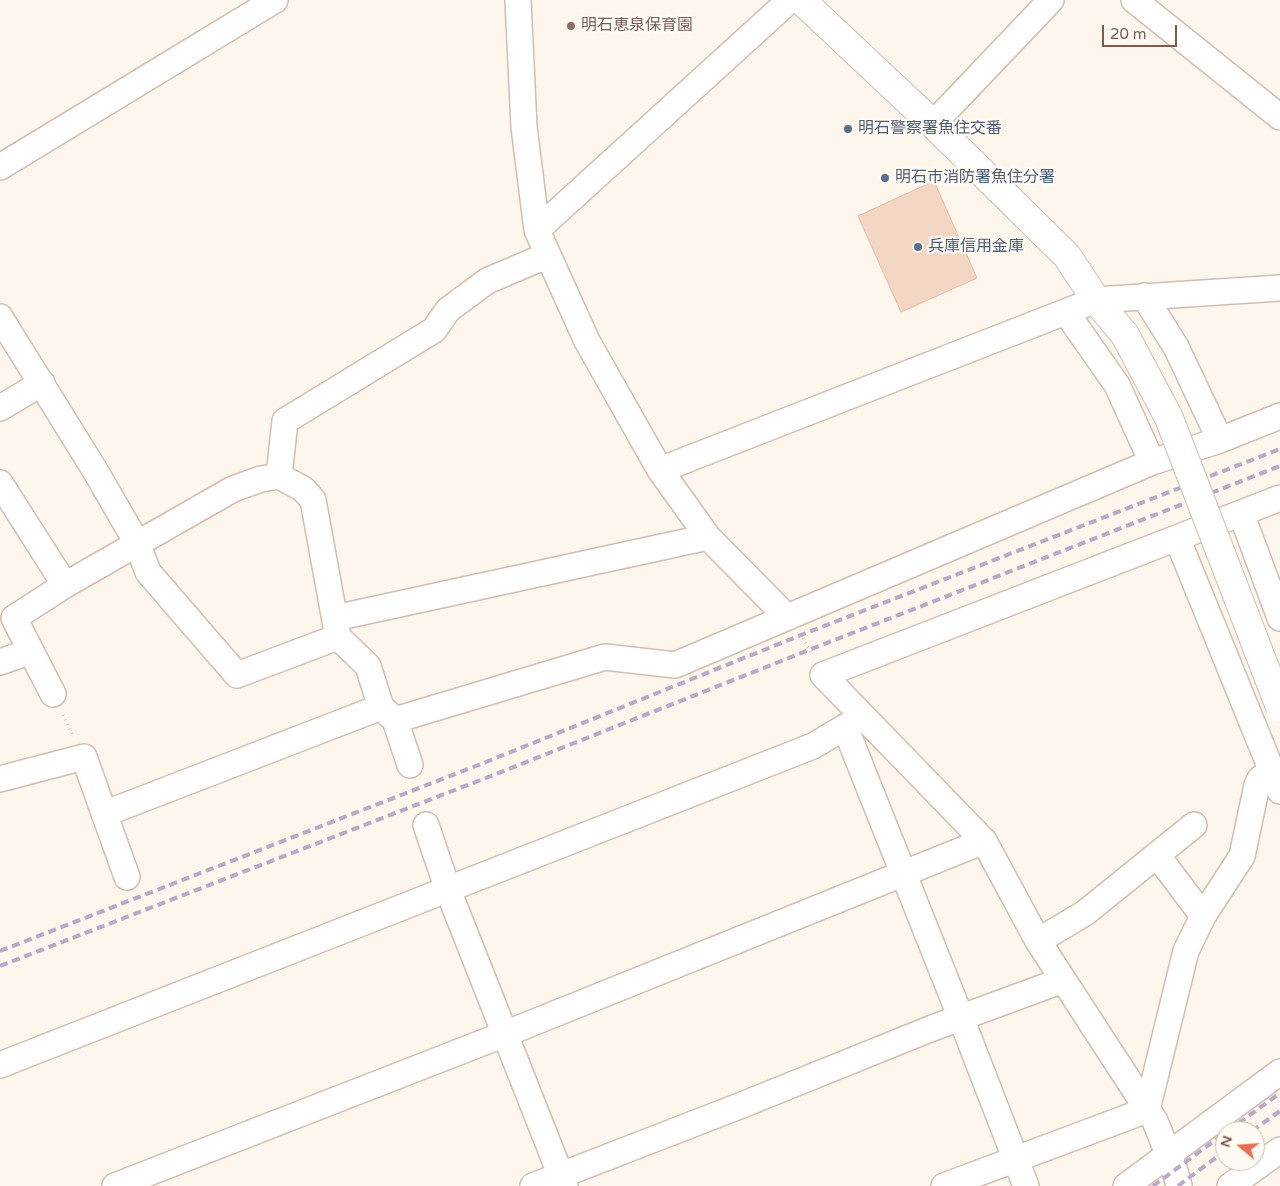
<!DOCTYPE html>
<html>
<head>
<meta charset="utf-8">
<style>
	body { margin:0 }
	#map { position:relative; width:1280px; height:1186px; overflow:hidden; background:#fdf6ec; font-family:"Varela Round",sans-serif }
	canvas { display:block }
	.north { position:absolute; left:1215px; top:1121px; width:50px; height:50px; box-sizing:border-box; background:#fffaf3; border:1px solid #cabbb1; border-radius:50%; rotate:288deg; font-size:14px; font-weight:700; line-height:20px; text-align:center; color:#7a5c4d }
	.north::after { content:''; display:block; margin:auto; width:18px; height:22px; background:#e76f51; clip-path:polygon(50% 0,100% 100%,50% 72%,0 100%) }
	.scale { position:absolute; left:1102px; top:25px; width:75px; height:22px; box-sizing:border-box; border:2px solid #7a5c4d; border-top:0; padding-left:6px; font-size:15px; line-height:18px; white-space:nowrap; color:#7a5c4d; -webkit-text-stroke:4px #fffaf3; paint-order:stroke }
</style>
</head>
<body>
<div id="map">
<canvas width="1280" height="1186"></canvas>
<div class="north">N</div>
<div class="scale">20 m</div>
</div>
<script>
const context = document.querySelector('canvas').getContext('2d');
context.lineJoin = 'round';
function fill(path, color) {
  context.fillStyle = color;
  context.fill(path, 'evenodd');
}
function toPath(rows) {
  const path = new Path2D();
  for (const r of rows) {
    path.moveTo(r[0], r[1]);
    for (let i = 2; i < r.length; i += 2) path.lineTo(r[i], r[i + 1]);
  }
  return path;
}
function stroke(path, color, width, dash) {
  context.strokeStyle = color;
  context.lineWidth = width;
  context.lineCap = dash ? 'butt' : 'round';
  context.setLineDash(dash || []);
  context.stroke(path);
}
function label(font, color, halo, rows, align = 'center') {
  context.font = font + ' "Varela Round","Noto Sans JP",sans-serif';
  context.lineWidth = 4.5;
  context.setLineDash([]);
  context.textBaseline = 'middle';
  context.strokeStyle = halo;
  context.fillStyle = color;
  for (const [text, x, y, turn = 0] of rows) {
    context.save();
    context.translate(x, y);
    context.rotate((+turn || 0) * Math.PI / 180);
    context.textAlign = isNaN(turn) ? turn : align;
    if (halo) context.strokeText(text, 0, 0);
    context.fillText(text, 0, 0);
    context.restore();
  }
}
const building = toPath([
	[934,181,977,278,901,312,858,216,934,181]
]);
fill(building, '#f3d5c3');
stroke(building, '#e6bba3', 1);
const minor = toPath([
	[518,0,524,127,537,230,548,255,587,341,660,470,708,537,786,616],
	[1134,0,1280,117],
	[933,124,1051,0],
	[0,167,275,0],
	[537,230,790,0],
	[1144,296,1176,347,1220,440,1280,416],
	[0,317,96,472,137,543,148,572,237,675,338,637],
	[0,408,42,383],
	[1152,462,1220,440],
	[660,470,1096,300,1280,288],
	[279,476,285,421,434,330,448,310,487,281,548,255],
	[0,483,65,585],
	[1241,513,1280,618],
	[1177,538,1280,791],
	[335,618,708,537],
	[0,662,31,651],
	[53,694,14,618,65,585,233,489,261,479,279,476,303,489,313,500,338,637,368,666,381,707,395,720,410,765],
	[395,720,605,657,675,665,1152,462,1117,385,1066,312],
	[845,727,961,1018,1026,1186],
	[0,779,84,757,127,877],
	[104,814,381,707],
	[426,825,448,890,565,1186],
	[1157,855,1203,916],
	[1038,941,1085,913,1194,825],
	[0,1065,813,746,845,727,864,718],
	[115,1186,505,1034,984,841],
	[533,1186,742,1105,930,1029,1063,980],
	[944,1186,1147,1110,1186,951,1203,916,1242,856,1257,785,1260,779,1272,770],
	[1126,1186,1280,1072],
	[1179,1186,1175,1171,1155,1121,1038,941,984,841,823,675,1280,498],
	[1230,1186,1280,1150]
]);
const tertiary = toPath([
	[801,0,933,124,1067,256,1096,300,1125,335]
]);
stroke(minor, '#d1beb0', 28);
stroke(tertiary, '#d1beb0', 30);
stroke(toPath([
	[803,638,812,655],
	[63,715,72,734]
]), '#d9b8a5', 3, [1, 4]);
stroke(minor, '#fff', 25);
stroke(tertiary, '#fff', 28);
stroke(toPath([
	[0,951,486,762,801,635,1280,449],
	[0,966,491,776,809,650,1280,466],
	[1228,1131,1280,1093],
	[1252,1131,1280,1111],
	[1153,1186,1225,1133],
	[1178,1186,1225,1151]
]), '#b9a8c9', 4, [8, 5]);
const tertiaryBridge = toPath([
	[1125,335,1169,418,1280,707]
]);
stroke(tertiaryBridge, '#d1beb0', 30, []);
stroke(tertiaryBridge, '#fff', 28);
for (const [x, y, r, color] of [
	[571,26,5,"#8d6e63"],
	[848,129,5,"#5c6f8a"],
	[885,178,5,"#5c6f8a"],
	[918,247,5,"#5c6f8a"]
]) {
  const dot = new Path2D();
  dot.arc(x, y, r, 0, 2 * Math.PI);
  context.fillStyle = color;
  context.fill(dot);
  stroke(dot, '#fffaf3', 2);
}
label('16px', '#785e54', '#fffaf3', [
	["明石恵泉保育園",581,26]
], 'left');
label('16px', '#4e5e75', '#fffaf3', [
	["明石警察署魚住交番",858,129],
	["明石市消防署魚住分署",895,178],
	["兵庫信用金庫",928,247]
], 'left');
</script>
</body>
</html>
